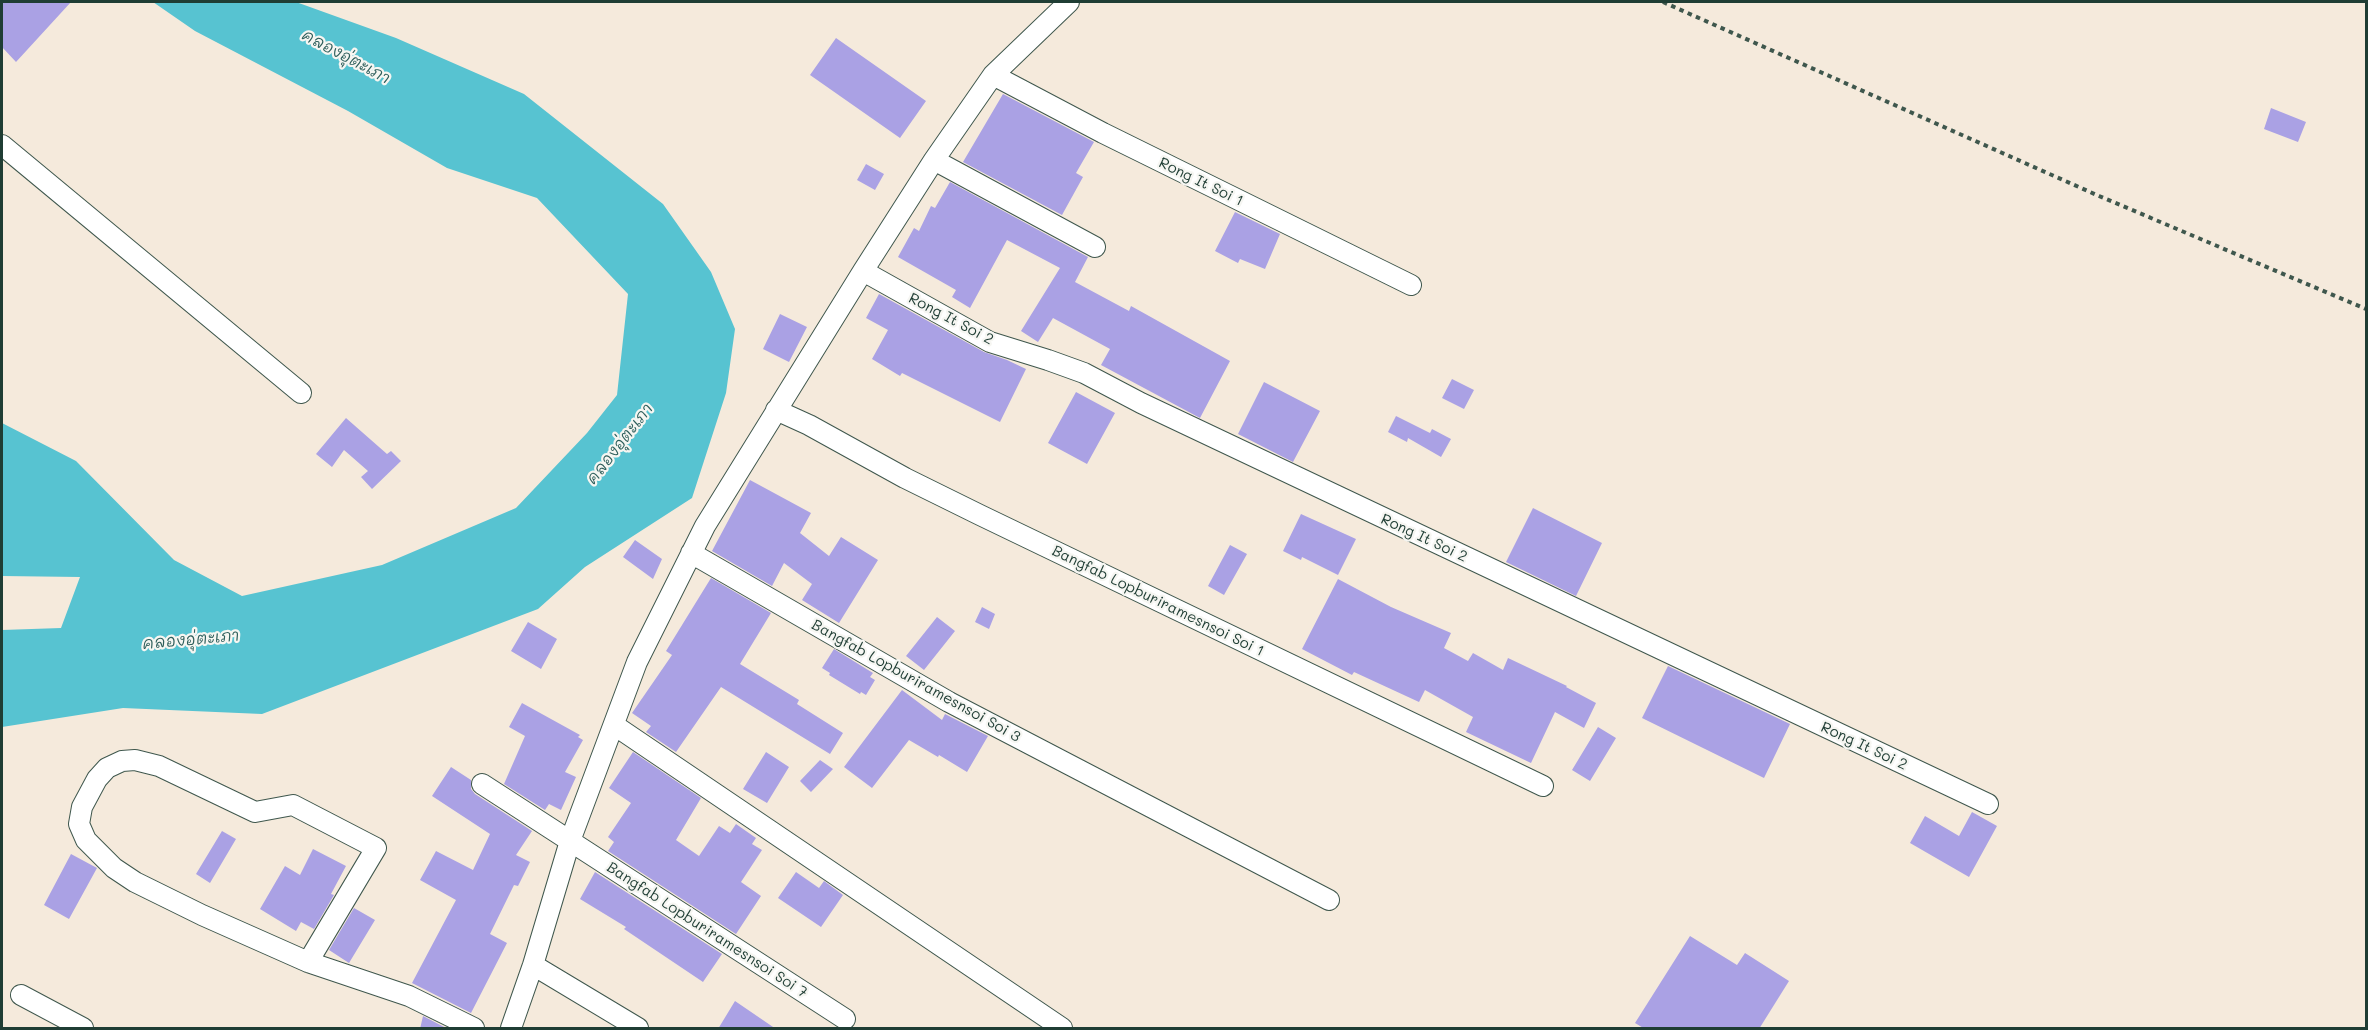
<!DOCTYPE html>
<html>
<head>
<meta charset="utf-8">
<style>
	body { margin:0 }
	#map { position:relative; width:2368px; height:1030px; overflow:hidden; background:#f5eadc; font-family:Mali,sans-serif }
	canvas { display:block }
	.frame { position:absolute; inset:0; border:3px solid #1f3d34; pointer-events:none }
</style>
</head>
<body>
<div id="map">
<canvas width="2368" height="1030"></canvas>
<div class="frame"></div>
</div>
<script>
const context = document.querySelector('canvas').getContext('2d');
context.lineJoin = 'round';
function fill(path, color) {
  context.fillStyle = color;
  context.fill(path, 'evenodd');
}
function toPath(rows) {
  const path = new Path2D();
  for (const r of rows) {
    path.moveTo(r[0], r[1]);
    for (let i = 2; i < r.length; i += 2) path.lineTo(r[i], r[i + 1]);
  }
  return path;
}
function stroke(path, color, width, dash) {
  context.strokeStyle = color;
  context.lineWidth = width;
  context.lineCap = dash ? 'butt' : 'round';
  context.setLineDash(dash || []);
  context.stroke(path);
}
function label(font, color, halo, rows, align = 'center') {
  context.font = font + ' Mali,"Playpen Sans Thai",sans-serif';
  context.lineWidth = 4.5;
  context.setLineDash([]);
  context.textBaseline = 'middle';
  context.strokeStyle = halo;
  context.fillStyle = color;
  for (const [text, x, y, turn = 0] of rows) {
    context.save();
    context.translate(x, y);
    context.rotate((+turn || 0) * Math.PI / 180);
    context.textAlign = isNaN(turn) ? turn : align;
    if (halo) context.strokeText(text, 0, 0);
    context.fillText(text, 0, 0);
    context.restore();
  }
}
fill(toPath([
	[153,2,296,2,396,38,524,94,663,204,711,272,735,329,726,393,692,498,585,567,538,609,262,714,123,708,2,727,2,630,61,628,80,577,2,576,2,423,76,461,174,560,242,596,382,565,516,508,587,433,617,395,628,294,537,198,447,168,348,111,195,31]
]), '#57c3d1');
fill(toPath([
	[2,2,71,2,16,62,2,47],
	[836,38,926,101,900,138,810,75],
	[1003,94,1094,142,1076,173,1083,177,1062,215,963,162],
	[2271,108,2306,122,2298,142,2264,129],
	[866,164,884,174,875,190,857,180],
	[950,182,1088,257,1075,282,1129,311,1131,306,1230,361,1200,418,1101,365,1110,349,1053,318,1038,342,1021,331,1060,268,1007,240,970,308,952,297,956,290,898,257,914,228,919,231,931,206,935,208],
	[1235,212,1280,234,1265,269,1240,259,1238,263,1215,251],
	[879,294,984,352,1007,360,1026,369,1000,422,902,373,900,376,872,359,888,330,866,318],
	[780,314,807,327,789,362,763,349],
	[1452,379,1474,390,1464,409,1442,398],
	[1264,382,1320,411,1293,462,1238,434],
	[1076,392,1115,413,1087,464,1048,443],
	[1396,416,1430,433,1432,429,1451,439,1441,457,1408,438,1407,442,1388,432],
	[346,418,387,454,391,451,401,461,372,489,361,477,368,471,344,450,332,467,316,454],
	[750,480,811,513,800,533,829,556,841,537,878,560,839,623,802,600,812,584,784,563,772,586,712,551],
	[1533,508,1602,543,1576,596,1506,562],
	[1301,514,1356,539,1338,575,1302,557,1301,560,1283,551],
	[635,540,662,559,653,579,623,557],
	[1230,545,1247,554,1224,595,1208,586],
	[711,578,771,613,740,664,799,700,797,704,843,733,830,754,721,687,676,752,646,732,651,726,632,713,672,655,666,651],
	[1338,579,1391,607,1451,633,1444,648,1468,661,1473,653,1503,670,1508,658,1567,686,1566,687,1596,703,1584,728,1555,712,1531,763,1466,732,1473,717,1425,690,1419,702,1354,672,1352,675,1302,649],
	[982,607,995,614,989,629,975,622],
	[937,617,955,631,924,670,906,656],
	[528,622,557,639,541,669,511,651],
	[834,649,873,673,870,677,875,680,866,695,861,692,860,694,829,675,830,673,822,668],
	[1668,666,1790,724,1764,778,1642,718],
	[902,690,942,720,945,714,988,736,967,772,939,755,938,757,909,740,872,788,844,767],
	[522,703,580,735,578,737,583,740,565,772,576,777,561,810,549,804,545,810,504,784,525,736,509,727],
	[1598,727,1616,738,1590,781,1572,770],
	[633,752,701,798,676,840,699,856,719,826,730,833,736,824,756,838,752,844,762,850,741,882,761,896,736,934,608,851,614,842,608,837,631,803,609,788],
	[766,752,789,767,767,803,743,789],
	[820,760,833,769,811,792,800,781],
	[451,767,471,780,471,789,475,794,532,831,516,855,530,862,518,886,514,885,490,934,507,943,471,1013,412,983,456,900,420,880,436,851,473,870,490,834,432,796],
	[1972,812,1997,826,1969,877,1910,843,1925,816,1959,836],
	[222,831,236,839,210,883,196,874],
	[313,849,346,866,331,894,334,895,314,929,301,922,296,931,260,909,285,866,300,875],
	[71,854,97,868,69,919,44,905],
	[595,872,722,954,703,982,624,929,626,927,580,899],
	[796,872,819,888,824,881,843,895,821,927,778,898],
	[354,908,375,920,349,963,329,950],
	[1690,936,1737,965,1745,953,1789,981,1759,1029,1645,1029,1635,1023],
	[735,1001,776,1029,718,1029],
	[423,1016,448,1029,420,1029]
]), '#aaa1e4');
const minor = toPath([
	[993,75,1103,133,1411,285],
	[2,145,301,393],
	[934,160,1095,247],
	[863,271,990,342,1048,360,1084,373,1141,403,1988,804],
	[776,410,809,425,905,478,980,515,1543,786],
	[691,553,949,702,1329,900],
	[614,725,1062,1028],
	[482,784,845,1019],
	[308,962,376,848,293,805,255,812,159,766,135,760,122,761,107,768,97,779,82,807,79,824,86,840,114,868,135,882,202,915,308,962,409,996,474,1028],
	[533,965,638,1028],
	[21,995,83,1028],
	[511,1028,533,965,570,841,637,662,705,526,863,271,934,160,993,75,1069,2]
]);
stroke(minor, '#3f574d', 22);
stroke(toPath([
	[1663,2,2099,196,2366,309]
]), '#3f574d', 4, [4.5, 4.5]);
stroke(minor, '#fff', 20);
label('15px', '#1f3d34', '#f6f6f2', [
	["Rong It Soi 1",1201,182,26],
	["Rong It Soi 2",951,319,28],
	["Rong It Soi 2",1424,538,25],
	["Bangfab Lopburiramesnsoi Soi 1",1158,601,26],
	["Bangfab Lopburiramesnsoi Soi 3",916,681,29],
	["Rong It Soi 2",1864,746,25],
	["Bangfab Lopburiramesnsoi Soi 7",707,930,33]
]);
label('italic 16px', '#2d5e5b', '#f6f6f2', [
	["คลองอุ่ตะเภา",346,57,28],
	["คลองอุ่ตะเภา",620,444,-52],
	["คลองอุ่ตะเภา",191,640,-5]
]);
</script>
</body>
</html>
